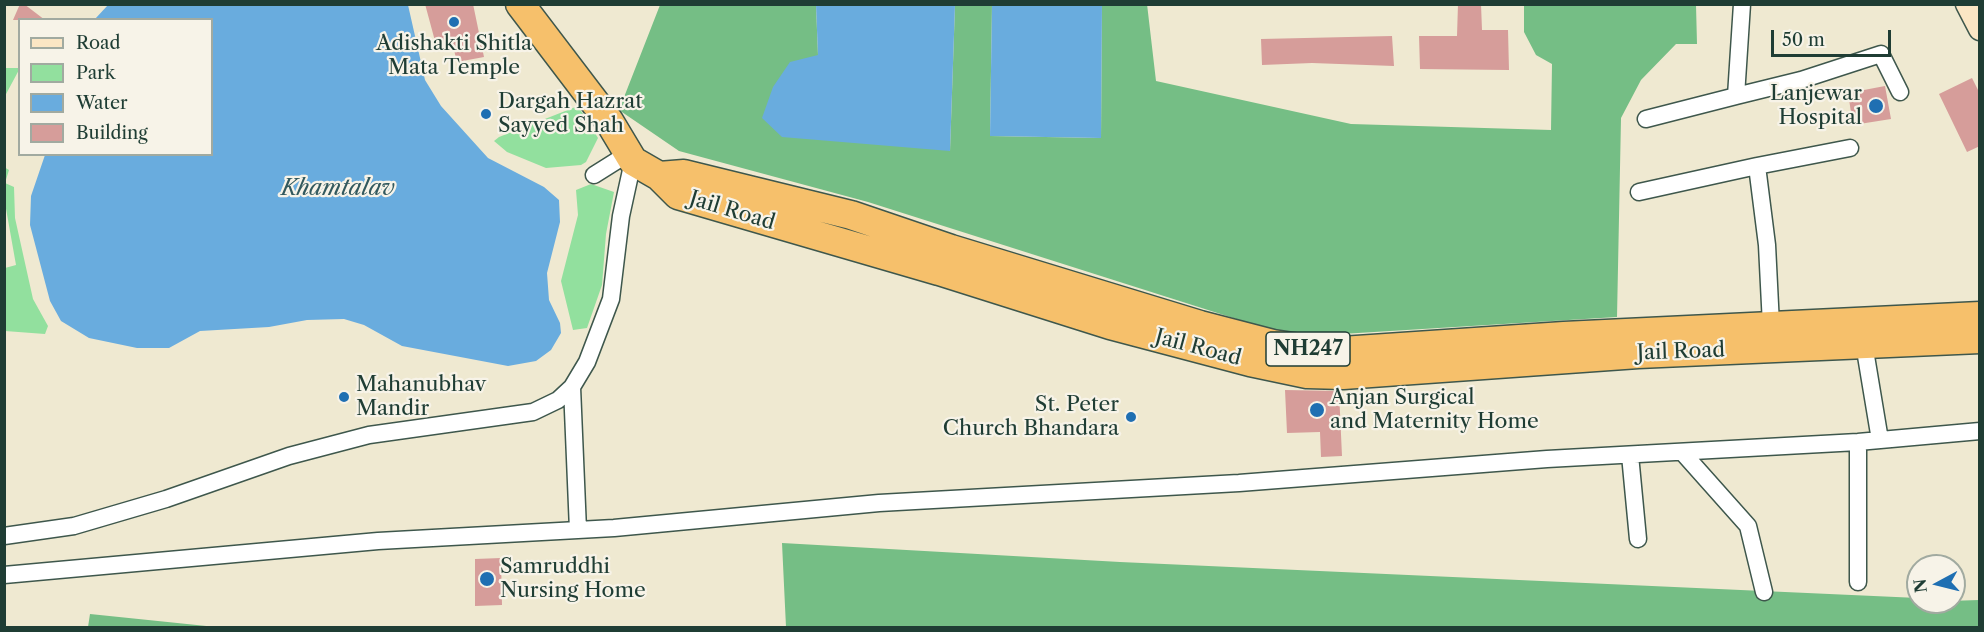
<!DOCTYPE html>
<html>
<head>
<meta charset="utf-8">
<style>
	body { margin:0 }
	#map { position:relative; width:1984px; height:632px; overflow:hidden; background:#efe9d1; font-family:"Libre Caslon Text",serif }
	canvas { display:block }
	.frame { position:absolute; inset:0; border:6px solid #1f3d34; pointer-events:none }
	.legend { position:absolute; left:18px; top:18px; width:195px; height:138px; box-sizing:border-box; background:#f7f3e8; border:2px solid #a1aaa0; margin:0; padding:8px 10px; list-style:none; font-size:18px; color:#1f3d34 }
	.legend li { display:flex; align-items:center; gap:12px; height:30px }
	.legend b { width:30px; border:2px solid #a1aaa0 }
	.north { position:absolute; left:1906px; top:554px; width:60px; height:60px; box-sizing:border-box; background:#f7f3e8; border:2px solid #a1aaa0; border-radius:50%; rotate:263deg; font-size:16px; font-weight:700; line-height:24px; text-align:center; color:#1f3d34 }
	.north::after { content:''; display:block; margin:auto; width:21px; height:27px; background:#1f6fb2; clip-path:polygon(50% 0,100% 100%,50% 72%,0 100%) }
	.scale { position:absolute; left:1771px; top:30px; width:120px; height:27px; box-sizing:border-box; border:3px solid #1f3d34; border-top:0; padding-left:8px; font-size:18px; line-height:21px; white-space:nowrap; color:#1f3d34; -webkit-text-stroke:4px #f7f3e8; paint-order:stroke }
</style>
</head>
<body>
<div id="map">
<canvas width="1984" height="632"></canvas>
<div class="frame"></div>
<ul class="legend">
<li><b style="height:8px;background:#fbe6c4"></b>Road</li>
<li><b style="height:16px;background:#92e09e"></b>Park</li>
<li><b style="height:16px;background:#69acde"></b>Water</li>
<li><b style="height:16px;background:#d69d9a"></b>Building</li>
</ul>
<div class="north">N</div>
<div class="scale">50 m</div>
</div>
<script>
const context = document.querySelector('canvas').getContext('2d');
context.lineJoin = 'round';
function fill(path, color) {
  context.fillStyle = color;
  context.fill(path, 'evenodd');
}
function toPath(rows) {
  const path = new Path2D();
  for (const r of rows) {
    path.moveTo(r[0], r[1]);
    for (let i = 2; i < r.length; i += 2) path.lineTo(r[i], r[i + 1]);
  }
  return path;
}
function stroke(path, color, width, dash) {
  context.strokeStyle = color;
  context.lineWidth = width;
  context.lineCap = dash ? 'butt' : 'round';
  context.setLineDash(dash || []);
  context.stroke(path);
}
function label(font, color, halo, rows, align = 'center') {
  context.font = font + ' "Libre Caslon Text",serif';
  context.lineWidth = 4.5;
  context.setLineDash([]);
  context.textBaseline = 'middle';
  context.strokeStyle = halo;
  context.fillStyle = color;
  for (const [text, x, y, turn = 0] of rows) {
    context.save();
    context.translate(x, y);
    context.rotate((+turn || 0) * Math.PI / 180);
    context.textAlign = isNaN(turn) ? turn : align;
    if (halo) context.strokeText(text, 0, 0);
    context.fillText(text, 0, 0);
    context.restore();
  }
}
fill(toPath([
	[4,68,20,68,5,96,4,96],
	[578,106,598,138,586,162,581,165,546,168,507,152,494,141,499,137],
	[4,167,9,170,5,183,14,187,15,218,33,299,48,326,45,334,5,331,5,268,16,265,5,203],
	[591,184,614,192,606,234,602,285,587,328,573,330,561,281,578,215,576,190]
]), '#92e09e');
fill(toPath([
	[1147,4,1156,81,1351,124,1551,130,1552,64,1536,55,1524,32,1524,5,1696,5,1697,44,1676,44,1641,80,1621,118,1617,317,1293,337,868,202,679,151,619,110,660,5,816,5,818,55,950,151,955,5,992,5,990,136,1101,138,1102,5],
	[782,543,1120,562,1918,598,1918,602,1979,600,1979,627,786,627],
	[90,614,216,627,88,627]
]), '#75be85');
fill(toPath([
	[108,5,408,5,425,80,441,106,488,158,544,187,559,200,560,222,547,273,549,300,560,323,561,333,551,350,536,361,508,366,402,346,364,325,344,319,307,320,269,327,200,331,169,348,137,348,89,338,61,321,50,301,30,225,31,196,45,155,212,154,212,20,95,19],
	[816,5,955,5,950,151,782,137,762,118,773,87,790,62,818,55],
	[992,5,1102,5,1101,138,990,136]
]), '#69acde');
fill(toPath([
	[20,4,24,4,45,20,13,20],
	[425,4,473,4,484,57,457,62,454,50,443,52,435,41],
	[1458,4,1481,4,1482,30,1508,30,1509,70,1420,69,1419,36,1457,36],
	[1392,36,1394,66,1312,63,1262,65,1261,39],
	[1972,78,1980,94,1980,146,1967,152,1939,94],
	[1885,86,1891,119,1853,125,1848,93],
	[1285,390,1339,391,1342,456,1321,457,1320,432,1287,433],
	[501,558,502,605,475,606,475,559]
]), '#d69d9a');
const street = toPath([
	[1736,96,1801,80,1881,54,1900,92],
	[1646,119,1736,96,1742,4],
	[1757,166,1850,148],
	[594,175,629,153],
	[1639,192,1757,166,1767,245,1771,325],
	[1864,344,1880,440],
	[572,387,578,530],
	[1683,453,1748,526,1764,592],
	[1630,455,1638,539],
	[4,536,74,526,166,499,289,456,369,435,533,412,558,400,572,387,587,362,611,299,621,216,633,161],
	[4,575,378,541,614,528,879,503,1239,483,1547,459,1858,442,1980,431],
	[1858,582,1858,442]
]);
const secondary = toPath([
	[1967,4,1980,29]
]);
const highway = toPath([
	[520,4,609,121,633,161,659,176,678,195,939,271,1110,325,1250,362,1307,374,1343,375,1638,354,1980,339],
	[659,176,684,174,851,215,951,249,1200,325,1273,344,1327,352,1564,336,1980,316]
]);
stroke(street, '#3e574c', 19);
stroke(secondary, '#3e574c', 25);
stroke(highway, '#3e574c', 31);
stroke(street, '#fff', 16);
stroke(secondary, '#fbe6c4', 22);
stroke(highway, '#f6c06b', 28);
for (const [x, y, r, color] of [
	[454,22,6,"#1f6fb2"],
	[1876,106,8,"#1f6fb2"],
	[486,114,6,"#1f6fb2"],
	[344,397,6,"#1f6fb2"],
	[1317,410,8,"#1f6fb2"],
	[1131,417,6,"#1f6fb2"],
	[487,579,8,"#1f6fb2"]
]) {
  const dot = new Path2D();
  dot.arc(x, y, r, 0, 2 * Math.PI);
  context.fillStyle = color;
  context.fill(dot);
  stroke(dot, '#f7f3e8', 2);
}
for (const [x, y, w] of [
	[1308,349,84]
]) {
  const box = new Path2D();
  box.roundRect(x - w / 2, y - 17, w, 34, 4.5);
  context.fillStyle = '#f7f3e8';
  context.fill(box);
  stroke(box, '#1f3d34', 1.5);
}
label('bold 20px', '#1f3d34', null, [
	["NH247",1308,349]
]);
label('21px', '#1f3d34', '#f7f3e8', [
	["Adishakti Shitla",454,44,"center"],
	["Mata Temple",454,68,"center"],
	["Lanjewar",1862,94,"right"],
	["Hospital",1862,118,"right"],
	["Dargah Hazrat",498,102],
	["Sayyed Shah",498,126],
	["Mahanubhav",356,385],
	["Mandir",356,409],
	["Anjan Surgical",1330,398],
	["and Maternity Home",1330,422],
	["St. Peter",1119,405,"right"],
	["Church Bhandara",1119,429,"right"],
	["Samruddhi",500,567],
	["Nursing Home",500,591]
], 'left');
label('21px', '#1f3d34', '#f7f3e8', [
	["Jail Road",732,211,17],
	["Jail Road",1198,348,15],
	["Jail Road",1681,352,-2]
]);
label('italic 22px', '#32595e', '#f7f3e8', [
	["Khamtalav",338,189]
]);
</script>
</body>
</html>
